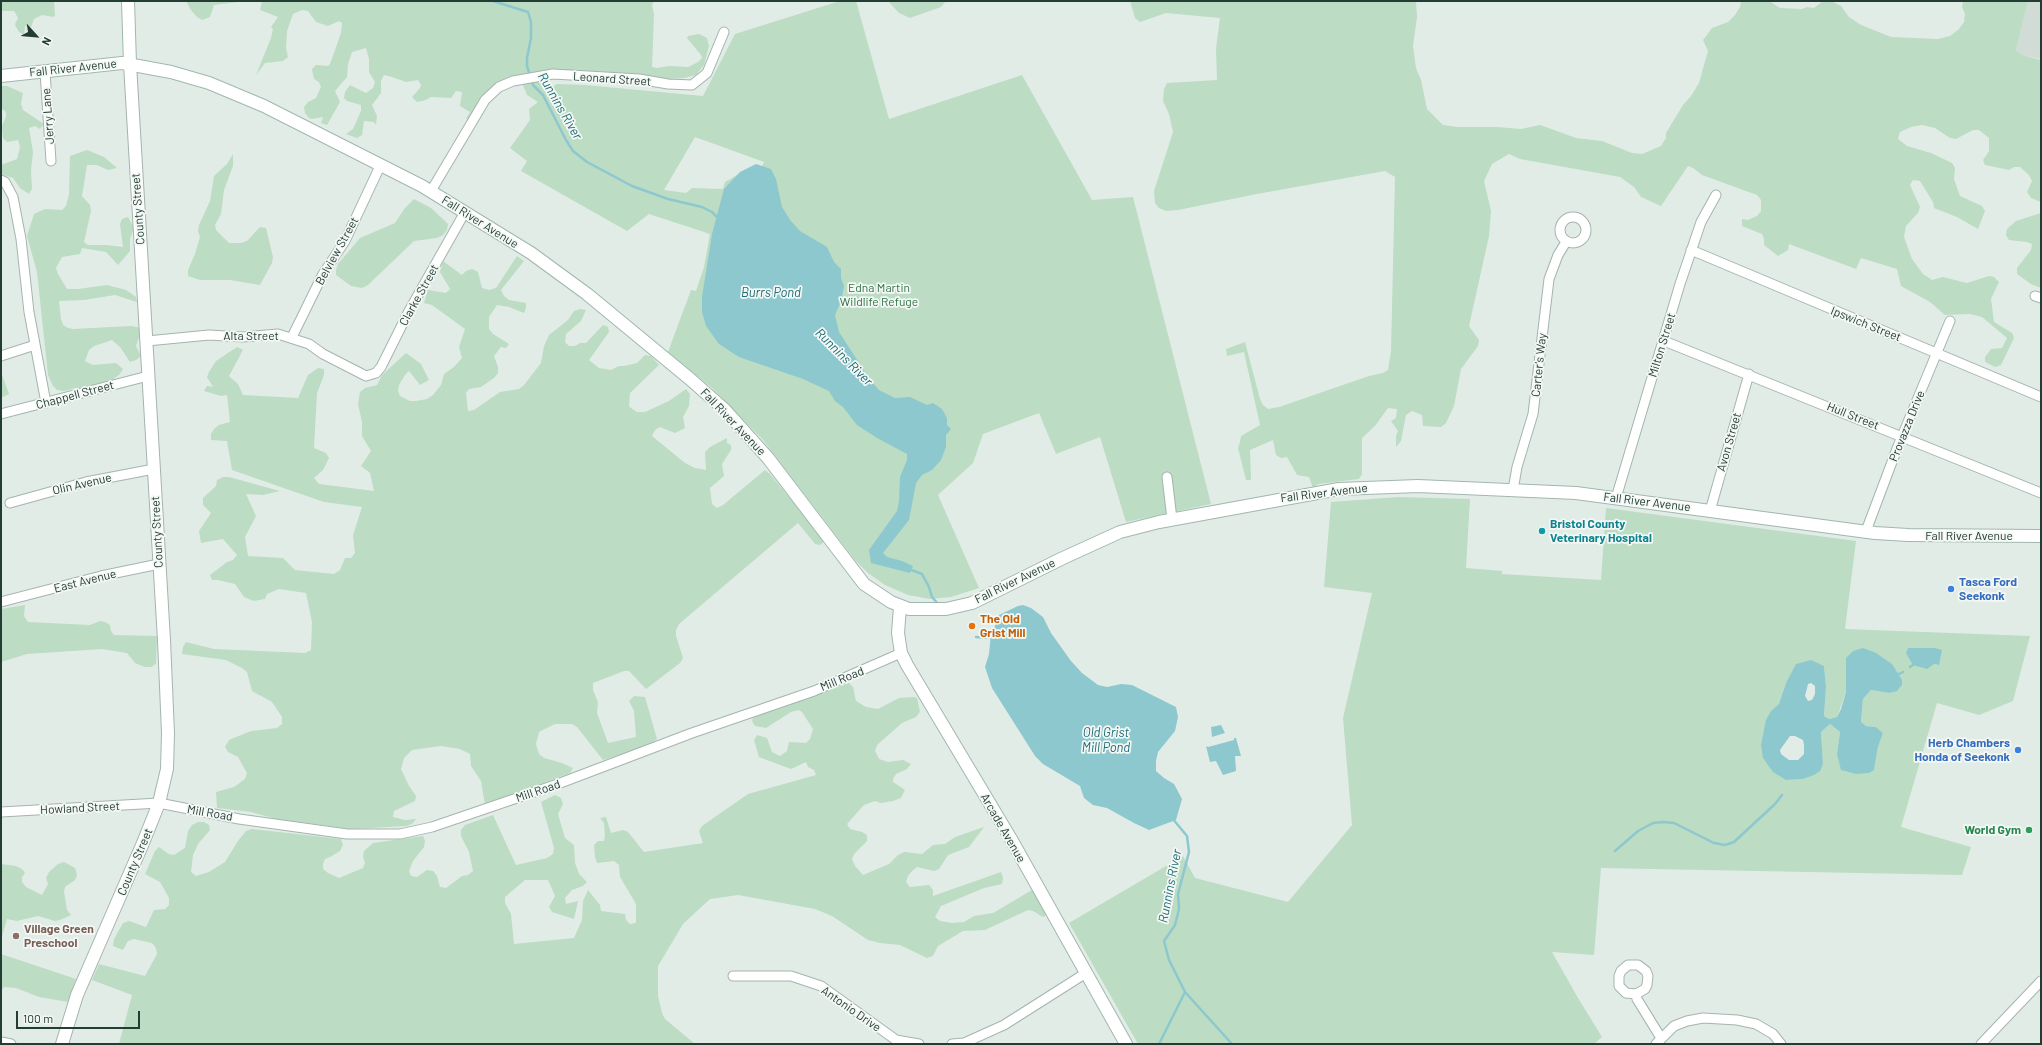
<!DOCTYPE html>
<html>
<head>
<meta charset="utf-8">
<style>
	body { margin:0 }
	#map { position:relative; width:2042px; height:1045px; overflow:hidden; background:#e2ece7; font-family:Barlow,sans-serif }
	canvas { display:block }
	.frame { position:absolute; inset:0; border:2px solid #233c34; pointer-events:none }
	.north { position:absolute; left:16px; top:16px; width:40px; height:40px; -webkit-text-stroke:3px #f3f8f5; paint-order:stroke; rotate:117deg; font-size:11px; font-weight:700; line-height:16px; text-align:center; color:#233c34 }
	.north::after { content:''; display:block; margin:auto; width:14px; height:18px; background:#233c34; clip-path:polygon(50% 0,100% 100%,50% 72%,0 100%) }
	.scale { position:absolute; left:16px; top:1011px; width:124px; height:18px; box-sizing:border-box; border:2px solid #233c34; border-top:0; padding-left:5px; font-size:12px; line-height:14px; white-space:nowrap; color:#233c34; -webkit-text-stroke:3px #f3f8f5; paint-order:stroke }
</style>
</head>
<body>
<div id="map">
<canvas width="2042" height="1045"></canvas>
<div class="frame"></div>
<div class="north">N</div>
<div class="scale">100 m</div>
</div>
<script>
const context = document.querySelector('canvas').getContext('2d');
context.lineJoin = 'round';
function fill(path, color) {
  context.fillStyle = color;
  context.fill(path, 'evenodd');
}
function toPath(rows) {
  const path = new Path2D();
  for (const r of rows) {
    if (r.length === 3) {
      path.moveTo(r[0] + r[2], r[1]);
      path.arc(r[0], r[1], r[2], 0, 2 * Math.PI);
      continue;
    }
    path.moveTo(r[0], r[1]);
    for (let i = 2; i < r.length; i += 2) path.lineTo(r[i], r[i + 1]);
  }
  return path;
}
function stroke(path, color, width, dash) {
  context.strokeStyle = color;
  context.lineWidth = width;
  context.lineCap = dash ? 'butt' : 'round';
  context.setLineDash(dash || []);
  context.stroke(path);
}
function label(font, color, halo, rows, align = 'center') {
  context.font = font + ' Barlow,sans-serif';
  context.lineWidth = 3.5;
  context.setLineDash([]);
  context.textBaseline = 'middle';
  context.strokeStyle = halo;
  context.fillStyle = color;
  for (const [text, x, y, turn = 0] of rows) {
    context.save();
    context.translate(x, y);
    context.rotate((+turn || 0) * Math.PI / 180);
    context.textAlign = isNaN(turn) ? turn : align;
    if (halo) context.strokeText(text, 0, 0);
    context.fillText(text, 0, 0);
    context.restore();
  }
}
fill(toPath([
	[2028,1,2041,1,2041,59,2022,55,2016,50]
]), '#d1dcd6');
fill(toPath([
	[1,1,54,1,55,15,54,17,42,15,34,19,31,27,25,26,24,35,19,32,16,27,15,24,18,18,14,11,1,11],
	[186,1,246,1,214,5,210,17,202,20,197,17,191,10],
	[262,1,654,1,652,5,654,14,652,67,657,68,669,66,688,67,698,62,702,58,701,55,687,38,688,36,699,34,707,38,709,46,704,65,696,75,684,78,667,79,643,75,540,74,548,84,555,86,556,84,585,85,703,96,735,34,840,1,856,1,889,119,1022,75,1092,200,1133,197,1211,504,1126,522,1100,437,1056,454,1039,413,983,434,973,463,938,495,979,588,951,597,930,599,908,595,885,585,868,573,855,560,763,440,712,388,668,352,691,290,696,291,704,267,710,234,649,214,627,231,521,171,527,161,510,148,530,120,529,109,538,102,527,95,520,78,485,97,468,119,466,119,470,112,460,106,462,92,456,91,451,98,431,97,426,100,417,102,412,97,420,88,421,85,418,80,406,82,392,77,384,75,381,81,381,93,372,105,377,116,376,125,374,122,364,121,362,135,357,138,346,134,353,129,361,111,361,105,347,101,344,98,345,92,350,85,366,93,373,88,375,82,369,72,369,59,366,48,352,52,348,64,347,77,335,91,340,102,327,125,321,123,323,117,312,119,309,118,305,113,304,107,308,102,316,98,321,87,319,82,314,79,312,69,316,65,328,66,330,64,341,33,342,23,339,21,328,26,316,22,308,11,302,10,293,14,287,31,286,48,288,57,283,61,265,63,256,75,271,38,273,29,271,27,278,17,260,10],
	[695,137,764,162,762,166,751,167,725,182,723,189,692,188,686,193,664,190],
	[888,1,946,1,941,7,910,18,899,13],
	[1130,1,1416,1,1417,17,1413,46,1416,68,1421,80,1427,109,1443,125,1458,127,1497,127,1521,129,1540,125,1576,138,1602,141,1632,153,1642,154,1661,146,1666,138,1666,133,1683,105,1691,96,1699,83,1708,51,1703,40,1712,28,1728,22,1735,15,1740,7,1741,1,1769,1,1780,8,1802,9,1807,7,1814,8,1823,1,1831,1,1841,6,1849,17,1861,25,1891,37,1938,39,1950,36,1959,29,1964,22,1965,14,1962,7,1963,1,2028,1,2016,50,2022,55,2041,60,2041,202,2031,198,2027,192,2032,181,2029,175,2020,167,2014,167,2009,170,1985,165,1983,160,1989,151,1989,138,1979,130,1973,130,1956,139,1950,138,1935,128,1922,125,1911,127,1900,132,1898,139,1907,146,1931,153,1952,163,1955,168,1954,179,1960,196,1982,206,1985,211,1978,229,1957,217,1934,208,1933,202,1920,181,1913,180,1910,185,1920,207,1918,213,1906,226,1904,237,1912,259,1923,274,1932,280,1943,277,1967,283,1989,276,1994,277,1999,282,1991,299,1994,322,2012,333,2014,338,2001,365,1995,367,1985,362,1985,357,1991,349,2002,348,2007,338,1982,317,1970,314,1945,315,1930,302,1901,286,1897,269,1861,258,1856,269,1789,244,1788,250,1778,256,1764,245,1764,239,1762,234,1742,226,1742,219,1748,220,1757,216,1761,211,1761,200,1757,195,1702,175,1693,168,1688,166,1661,206,1641,197,1634,187,1620,177,1520,159,1509,154,1492,164,1484,181,1491,211,1489,236,1469,326,1479,340,1478,346,1461,369,1454,406,1446,423,1441,427,1423,426,1422,415,1412,411,1406,415,1401,441,1396,447,1396,436,1398,431,1391,421,1396,418,1397,409,1388,408,1375,426,1362,438,1362,474,1359,479,1318,484,1313,488,1309,477,1297,475,1287,457,1281,458,1276,455,1273,440,1250,450,1251,480,1246,480,1238,448,1240,442,1241,436,1260,425,1244,352,1227,356,1226,349,1245,342,1260,399,1263,405,1268,409,1279,407,1369,376,1383,373,1388,370,1391,351,1395,177,1385,171,1257,194,1178,210,1166,211,1159,208,1155,203,1154,191,1173,132,1169,114,1163,101,1164,89,1167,83,1217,80,1216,49,1220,18,1166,13,1140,22,1135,18],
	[1,86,7,86,23,93,21,104,23,110,44,124,40,129,35,126,29,128,33,152,31,170,32,189,29,194,20,188,13,178,1,174,1,165,17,159,20,147,18,140,7,142,3,138,2,126,6,117,6,112,1,108],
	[87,150,104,157,117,168,108,170,97,165,87,165,82,196,90,205,91,211,84,242,88,245,106,245,123,247,120,224,122,219,128,217,134,228,130,239,130,251,118,265,106,252,82,248,80,254,62,257,56,268,58,274,67,289,78,289,107,285,126,290,136,297,137,302,115,295,84,300,59,301,61,319,63,325,68,328,73,329,131,326,142,328,136,346,141,356,136,360,130,362,120,347,112,340,94,346,89,350,85,361,93,365,116,363,123,369,120,374,106,385,95,389,76,388,64,391,57,390,53,386,48,375,37,272,27,236,34,214,45,209,62,210,66,206,69,194,70,156],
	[233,154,233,166,224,190,221,214,215,225,216,230,229,243,241,243,247,241,260,227,266,228,273,257,272,263,260,285,230,280,200,280,188,276,188,270,195,254,200,237,198,231,199,225,210,201,214,176,227,164],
	[414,199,431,208,444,220,448,224,447,230,443,235,437,238,414,241,368,285,362,288,351,286,336,275,336,270,338,264,360,238,395,223,405,208],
	[2041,213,2041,288,2031,284,2017,274,2017,268,2031,250,2032,244,2027,242,2009,240,2006,235,2007,229,2016,221],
	[517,256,524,261,501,290,504,296,509,300,526,303,526,308,524,313,509,307,497,305,489,317,489,329,493,334,509,344,506,348,501,347,494,356,498,367,498,373,494,378,481,387,469,389,466,393,468,411,474,410,500,392,519,389,524,385,541,363,544,346,549,335,568,320,574,311,580,309,586,310,581,321,566,334,565,342,569,346,575,346,580,343,586,343,603,325,608,327,609,332,589,360,599,368,611,370,619,366,624,366,637,363,645,355,651,356,659,365,630,393,629,406,631,408,637,412,645,412,669,401,686,389,690,394,689,406,683,417,685,428,675,433,660,427,655,430,652,436,685,463,695,468,706,470,705,452,710,447,727,438,727,443,731,445,731,450,722,464,724,476,710,488,712,504,717,508,723,505,765,470,770,474,825,541,820,545,815,544,798,523,679,624,676,630,676,636,683,658,680,663,646,689,629,671,624,671,593,683,593,690,598,702,597,713,608,743,636,737,634,711,629,701,634,696,645,697,657,739,648,746,603,760,577,727,572,724,555,724,539,732,536,744,539,754,544,758,562,763,573,768,570,773,485,805,481,781,471,766,470,754,460,749,441,746,412,750,404,758,401,769,409,786,416,796,415,801,394,811,393,817,405,820,416,819,413,823,407,826,351,829,276,819,251,812,217,808,216,792,234,787,245,779,247,773,238,757,228,752,225,747,229,740,251,731,277,728,282,724,282,717,272,702,252,691,247,672,242,668,226,660,182,654,183,647,186,642,214,649,305,653,311,650,312,622,306,593,279,589,267,594,265,599,254,601,244,597,235,584,218,580,212,580,210,575,227,562,233,560,237,555,223,539,201,543,199,531,211,513,203,505,203,498,216,486,217,480,223,477,229,477,280,491,263,495,246,494,256,516,245,537,248,556,283,558,295,570,334,574,340,570,345,558,351,558,355,553,353,535,362,507,324,502,232,470,227,441,211,440,211,434,214,429,219,425,230,422,227,395,221,396,204,391,207,386,213,387,207,377,209,372,216,361,237,347,243,350,229,376,238,384,243,395,298,398,308,375,318,368,324,369,324,375,317,393,314,448,326,453,329,458,323,470,314,478,319,484,374,491,370,473,361,466,371,451,362,436,362,422,358,404,360,392,365,388,377,385,382,375,406,353,421,364,429,380,420,385,409,371,405,375,399,385,398,391,400,396,410,401,416,401,427,399,433,395,441,385,444,374,454,367,462,358,459,347,465,329,432,305,424,303,428,290,446,293,450,289,440,272,443,261,462,275,466,271,472,269,478,272,482,288,489,290,496,288],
	[1,372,9,394,1,398],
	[1398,497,1470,499,1466,568,1502,571,1502,574,1601,580,1606,508,1856,541,1845,629,2030,636,2013,701,1979,715,1937,703,1901,827,1971,847,1962,875,1601,868,1594,955,1552,952,1578,998,1602,1037,1594,1044,1138,1044,1069,923,1183,856,1195,878,1288,902,1352,825,1343,718,1372,593,1324,587,1331,502],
	[1935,648,1937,665,1908,649,1928,648],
	[1846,658,1889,693,1871,690,1863,699,1861,723,1866,726,1876,727,1883,733,1878,747,1874,770,1837,754,1840,732,1830,724,1821,732,1823,764,1803,779,1786,780,1771,711,1779,705,1786,683,1824,666,1826,687,1824,716,1829,719,1837,717,1846,692],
	[25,605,24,616,28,622,90,625,100,621,105,622,110,625,111,631,114,635,157,636,156,664,151,667,145,667,135,663,127,653,102,649,27,654,1,662,1,609],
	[849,683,853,687,856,701,866,707,878,709,899,698,914,697,917,698,920,712,916,717,902,723,877,745,875,751,879,759,888,762,903,760,911,764,907,769,896,774,893,779,893,782,905,790,901,798,893,801,881,803,875,801,864,805,847,824,850,829,862,832,867,835,867,841,854,854,852,859,855,866,863,875,889,864,898,855,904,852,922,854,933,845,945,844,955,837,984,827,969,847,948,855,939,869,934,871,917,867,912,871,908,876,906,882,910,887,929,885,933,890,933,896,1001,872,1003,878,1002,884,984,888,941,906,935,917,940,921,952,923,964,922,974,916,993,913,1032,890,1048,914,1043,917,1033,911,1028,910,985,930,963,931,938,946,933,956,927,958,900,945,880,943,868,940,832,916,815,909,738,895,710,899,683,924,658,966,658,996,662,1013,665,1019,695,1044,119,1044,132,995,92,980,99,964,145,976,157,954,156,948,152,943,134,939,128,941,123,950,113,946,114,939,123,923,129,921,146,927,154,910,165,909,169,905,169,898,160,882,145,874,155,851,159,847,169,854,174,855,185,848,188,831,192,825,198,822,204,822,209,825,210,830,198,844,193,855,191,872,196,876,209,872,225,862,238,841,246,831,252,829,341,839,343,845,340,851,330,857,325,859,323,864,323,869,328,873,339,878,363,868,365,863,363,857,364,851,373,843,423,836,425,841,424,847,413,861,409,871,411,876,417,877,427,870,433,871,437,876,440,887,446,888,462,876,468,875,473,871,469,852,461,836,461,830,465,825,493,815,516,865,547,858,553,854,554,848,541,802,555,795,561,798,563,804,558,814,565,838,574,845,575,863,579,874,587,882,583,886,572,890,565,898,566,904,578,901,574,919,552,912,549,907,555,896,548,880,525,880,505,897,505,903,511,914,514,944,574,938,582,920,583,901,588,890,600,905,601,911,625,914,626,920,630,924,636,923,636,904,620,877,619,865,614,861,597,863,595,857,594,845,598,841,604,841,605,835,604,823,600,818,606,817,611,833,623,830,628,832,644,852,703,843,699,831,702,826,748,794,816,775,814,770,808,767,806,762,791,769,759,757,754,740,757,735,767,738,772,752,780,756,787,751,789,742,806,743,810,739,813,729,802,712,799,710,791,712,766,728,755,726,752,721,753,718,762,713],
	[64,862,75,868,77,875,75,880,65,887,64,892,67,910,71,915,60,920,55,921,38,916,17,921,7,919,1,940,1,864,16,866,22,869,25,873,22,877,22,882,26,887,42,895,48,884,46,878,49,872,58,864],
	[1,954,76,979,68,1002,39,997,16,988,4,987,1,991]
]), '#bcdcc3');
fill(toPath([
	[756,164,771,169,776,179,782,207,790,220,800,231,827,247,834,262,841,269,841,278,844,286,841,301,835,315,839,332,870,380,879,390,895,398,910,397,927,405,933,403,942,409,947,418,947,425,951,429,946,435,946,447,941,460,932,470,922,475,916,483,909,520,883,553,887,557,902,561,913,566,910,573,871,563,869,550,897,511,899,501,900,477,907,460,907,454,877,438,857,425,843,407,835,401,829,391,803,379,739,357,719,344,706,326,702,312,702,297,712,234,724,189,740,172],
	[1023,605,1031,608,1043,617,1051,633,1071,661,1082,673,1098,685,1107,687,1121,684,1132,685,1176,707,1178,717,1175,731,1158,752,1156,761,1156,771,1164,778,1174,784,1182,799,1176,820,1149,830,1134,823,1107,808,1093,805,1084,798,1080,786,1043,764,1035,756,992,688,985,667,989,654,991,633,993,631,999,615,1018,606],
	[1863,648,1876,653,1892,664,1902,680,1902,685,1897,691,1889,693,1871,690,1863,699,1861,722,1866,726,1876,727,1883,733,1878,747,1874,770,1869,773,1856,774,1841,770,1837,754,1840,732,1830,724,1821,732,1823,764,1820,771,1814,775,1803,779,1786,780,1773,772,1763,758,1761,745,1766,720,1771,711,1779,704,1786,683,1796,664,1811,660,1824,666,1826,687,1824,716,1829,719,1837,717,1841,709,1846,692,1846,658,1853,651],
	[1811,683,1815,686,1815,694,1812,700,1808,701,1805,696,1808,684],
	[1790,736,1795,736,1803,740,1804,745,1804,754,1798,760,1789,760,1781,754,1780,750],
	[1908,648,1935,648,1942,650,1939,665,1934,664,1927,669,1913,665,1906,653],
	[1221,725,1225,733,1212,737,1211,727],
	[1234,738,1236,738,1241,756,1235,756,1236,771,1223,775,1216,761,1210,762,1206,746,1208,747,1234,740]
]), '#8dc8ce');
stroke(toPath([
	[493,1,528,12,531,22,531,38,527,58,527,66,533,85,543,95,566,140,573,151,587,162,632,186,668,199,702,207,712,212,719,219],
	[909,569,922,574,929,587,932,597,938,604],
	[976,637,992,638],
	[1910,667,1913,665],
	[1899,674,1903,672],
	[1172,818,1187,836,1189,852,1178,894,1179,909,1175,925,1164,941,1169,960,1185,992,1232,1044],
	[1615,851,1638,831,1653,823,1663,822,1674,823,1714,843,1725,845,1734,842,1775,804,1782,795],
	[1159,1044,1185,992]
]), '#8dc8ce', 2.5);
const minor = toPath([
	[45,72,51,161],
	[1,180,5,182,13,197,21,239,29,312,46,403],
	[431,191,475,117,485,100,499,87,513,81,553,74,639,79,668,84,692,85,707,73,724,32],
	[1573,230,13],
	[1691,250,2041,397],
	[2035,296,2041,298],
	[292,337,323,274,345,241,381,164],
	[147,341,209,335,243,337,278,334,309,344,323,354,366,376,376,373,381,367,409,311,465,212],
	[1664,341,2041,493],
	[1,356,35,345],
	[1,414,148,376],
	[1167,477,1172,519],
	[1513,490,1517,467,1533,414,1549,279,1558,255,1566,242],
	[1616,498,1680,284,1701,222,1716,195],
	[10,503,86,482,154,469],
	[1710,511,1749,374],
	[1866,531,1898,446,1950,321],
	[1,602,101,576,159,564],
	[1,812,159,803,239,819,347,834,400,834,432,827,555,785,692,733,814,691,901,653],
	[733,976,791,976,821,986,896,1040,919,1044],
	[1636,994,1626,993,1619,986,1619,976,1621,971,1628,965,1638,965,1646,971,1648,976,1647,985,1645,989,1636,994,1637,999,1661,1038],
	[1,1042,11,1044],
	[952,1044,964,1043,1004,1025,1086,973],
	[1656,1044,1674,1026,1687,1021,1703,1018,1737,1020,1756,1024,1773,1034,1781,1044],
	[1981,1044,2041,981]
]);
const tertiary = toPath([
	[62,1044,77,995,143,843,159,803,167,769,168,733,164,640,130,64]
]);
const secondary = toPath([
	[128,1,130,64],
	[1,76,122,63,171,72,209,83,264,106,422,186,531,253,587,294,690,379,725,410,768,458,864,584,891,602,909,609,946,609,972,603,1063,558,1120,532,1159,522,1339,489,1418,486,1576,493,1875,533,1908,535,2041,536],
	[900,607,898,633,901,653,907,665,1011,839,1126,1044]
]);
stroke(minor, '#a5b4ae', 11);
stroke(tertiary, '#a5b4ae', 14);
stroke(secondary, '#a1b7ae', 14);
stroke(minor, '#fff', 9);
stroke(tertiary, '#fff', 12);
stroke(secondary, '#fff', 12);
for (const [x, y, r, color] of [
	[1542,531,4,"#0f9aa8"],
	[1951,589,4,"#3f7fe0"],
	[972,626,4,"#e8710a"],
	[2018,750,4,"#3f7fe0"],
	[2029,830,4,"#2e9e5b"],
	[16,936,4,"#8d6e63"]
]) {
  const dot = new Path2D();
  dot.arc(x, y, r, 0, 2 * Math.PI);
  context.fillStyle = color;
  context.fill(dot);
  stroke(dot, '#f3f8f5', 1.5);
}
label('12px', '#233c34', '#f3f8f5', [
	["Fall River Avenue",73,68,-6],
	["Leonard Street",612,79,4],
	["Jerry Lane",48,116,-94],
	["County Street",138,209,-94],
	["Fall River Avenue",480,222,32],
	["Belview Street",337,251,-61],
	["Clarke Street",419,295,-61],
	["Ipswich Street",1866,324,22],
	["Alta Street",251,336],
	["Milton Street",1662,345,-73],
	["Carter's Way",1539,365,-84],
	["Chappell Street",75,395,-15],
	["Hull Street",1853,416,22],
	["Fall River Avenue",733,422,46],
	["Provazza Drive",1907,426,-68],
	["Avon Street",1729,442,-74],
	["Olin Avenue",82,484,-13],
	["Fall River Avenue",1324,493,-7],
	["Fall River Avenue",1647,502,7],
	["County Street",157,532,-93],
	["Fall River Avenue",1969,536],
	["East Avenue",85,581,-14],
	["Fall River Avenue",1015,581,-26],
	["Mill Road",842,679,-22],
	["Mill Road",538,791,-19],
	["Howland Street",80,808,-3],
	["Mill Road",210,813,10],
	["Arcade Avenue",1003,828,60],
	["County Street",135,862,-67],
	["Antonio Drive",851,1009,35]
]);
label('12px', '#2f7145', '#f3f8f5', [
	["Edna Martin",879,288],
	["Wildlife Refuge",879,302]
]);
label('bold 12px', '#0d838f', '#f3f8f5', [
	["Bristol County",1550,524],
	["Veterinary Hospital",1550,538]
], 'left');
label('bold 12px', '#366cbe', '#f3f8f5', [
	["Tasca Ford",1959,582],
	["Seekonk",1959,596],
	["Herb Chambers",2010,743,"right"],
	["Honda of Seekonk",2010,757,"right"]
], 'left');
label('bold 12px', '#c56008', '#f3f8f5', [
	["The Old",980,619],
	["Grist Mill",980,633]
], 'left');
label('bold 12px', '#27864d', '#f3f8f5', [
	["World Gym",2021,830]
], 'right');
label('bold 12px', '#785e54', '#f3f8f5', [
	["Village Green",24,929],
	["Preschool",24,943]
], 'left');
label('italic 13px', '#206c76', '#f3f8f5', [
	["Runnins River",560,106,60],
	["Burrs Pond",771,293],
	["Runnins River",844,357,45],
	["Old Grist",1106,733],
	["Mill Pond",1106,748],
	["Runnins River",1170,886,-79]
]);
</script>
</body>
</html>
